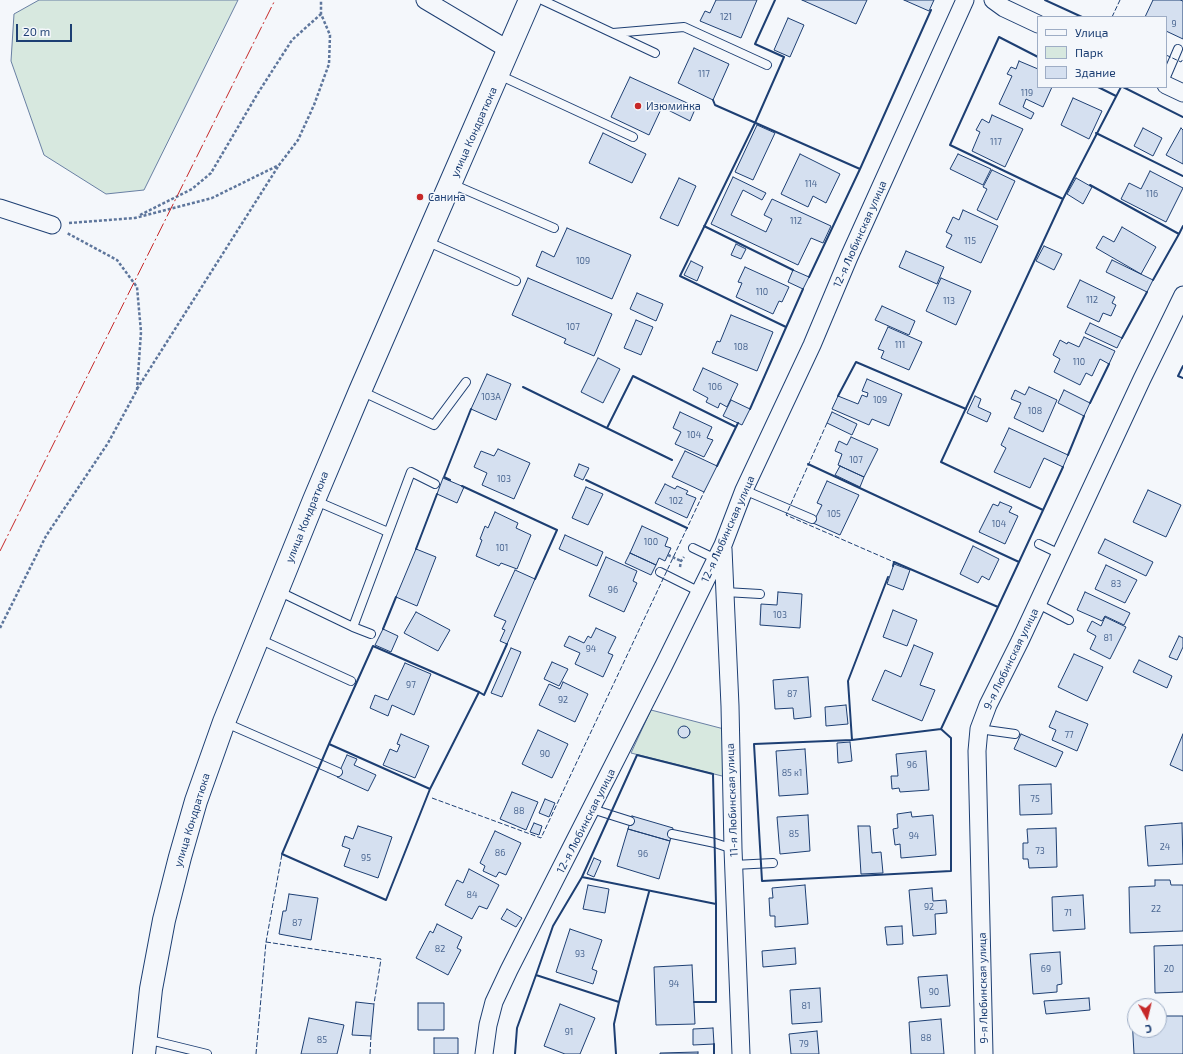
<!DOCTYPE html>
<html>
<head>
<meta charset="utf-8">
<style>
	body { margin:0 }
	#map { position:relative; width:1183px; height:1054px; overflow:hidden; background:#f4f7fb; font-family:"Exo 2",sans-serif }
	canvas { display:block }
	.legend { position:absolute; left:1037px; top:16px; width:130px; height:72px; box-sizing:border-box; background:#f4f7fb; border:1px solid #9eadc5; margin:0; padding:5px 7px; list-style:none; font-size:12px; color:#1d3f73 }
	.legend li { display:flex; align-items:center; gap:8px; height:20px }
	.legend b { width:20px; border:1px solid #9eadc5 }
	.north { position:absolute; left:1127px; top:998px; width:40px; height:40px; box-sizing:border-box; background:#f4f7fb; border:1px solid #9eadc5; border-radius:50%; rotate:172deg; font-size:11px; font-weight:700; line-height:16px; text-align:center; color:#1d3f73 }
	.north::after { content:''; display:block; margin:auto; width:14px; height:18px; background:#c62828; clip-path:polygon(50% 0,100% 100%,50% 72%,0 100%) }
	.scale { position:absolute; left:16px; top:24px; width:56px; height:18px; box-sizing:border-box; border:2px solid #1d3f73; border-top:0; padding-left:5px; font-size:12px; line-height:14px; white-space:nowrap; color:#1d3f73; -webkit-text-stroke:3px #f4f7fb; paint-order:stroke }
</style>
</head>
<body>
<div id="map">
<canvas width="1183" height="1054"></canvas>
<ul class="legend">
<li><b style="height:5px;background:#f4f7fb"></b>Улица</li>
<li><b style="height:11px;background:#d7e8df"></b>Парк</li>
<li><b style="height:11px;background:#d5e0f0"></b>Здание</li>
</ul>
<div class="north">С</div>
<div class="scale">20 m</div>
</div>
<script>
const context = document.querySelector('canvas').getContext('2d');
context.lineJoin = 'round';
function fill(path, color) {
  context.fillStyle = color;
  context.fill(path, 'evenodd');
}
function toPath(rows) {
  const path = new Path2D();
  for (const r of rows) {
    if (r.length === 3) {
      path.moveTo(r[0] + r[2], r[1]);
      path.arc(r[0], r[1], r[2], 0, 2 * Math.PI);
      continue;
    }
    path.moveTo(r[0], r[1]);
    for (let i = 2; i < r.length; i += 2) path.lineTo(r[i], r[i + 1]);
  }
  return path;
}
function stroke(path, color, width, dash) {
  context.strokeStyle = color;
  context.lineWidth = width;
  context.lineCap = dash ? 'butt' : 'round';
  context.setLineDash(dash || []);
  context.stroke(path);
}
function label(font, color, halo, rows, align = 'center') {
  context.font = font + ' "Exo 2",sans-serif';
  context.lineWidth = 3;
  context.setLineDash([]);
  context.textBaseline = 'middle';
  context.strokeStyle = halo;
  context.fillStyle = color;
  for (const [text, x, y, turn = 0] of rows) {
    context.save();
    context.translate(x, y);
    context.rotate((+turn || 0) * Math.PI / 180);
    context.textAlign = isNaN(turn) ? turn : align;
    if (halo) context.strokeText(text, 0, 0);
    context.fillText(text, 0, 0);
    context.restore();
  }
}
const green = toPath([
	[39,0,238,0,144,190,106,194,44,155,11,61,14,14,39,0],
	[651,710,724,729,726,777,631,753,651,710]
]);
fill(green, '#d7e8df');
stroke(green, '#687fa3', 1);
const building = toPath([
	[716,0,757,0,741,38,700,21,705,11,710,13,716,0],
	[802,0,867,0,856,24,802,0],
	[904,0,934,0,929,11,904,0],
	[1153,0,1180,0,1183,1,1183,39,1166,31,1166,17,1145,17,1153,0],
	[788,18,804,25,790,57,774,50,788,18],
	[694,48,729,64,713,100,678,83,694,48],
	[1019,61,1038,69,1038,87,1052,87,1043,107,1026,99,1023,107,1034,113,1031,119,999,104,1012,76,1007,74,1011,67,1016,69,1019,61],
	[630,77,696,107,690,121,662,107,649,135,611,117,630,77],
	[1073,98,1102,111,1089,139,1061,125,1073,98],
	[992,115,1023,129,1005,167,972,151,980,132,976,130,982,119,989,123,992,115],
	[757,125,775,133,753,180,735,172,757,125],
	[1143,128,1162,138,1153,156,1134,146,1143,128],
	[1181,128,1183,130,1183,164,1166,155,1181,128],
	[603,133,646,154,632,183,589,163,603,133],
	[800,154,840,174,826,203,813,196,808,207,781,194,800,154],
	[958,154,991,169,983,185,950,169,958,154],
	[992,170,1015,181,997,220,977,210,987,189,983,187,992,170],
	[1150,171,1183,188,1166,222,1121,199,1129,183,1141,189,1150,171],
	[733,177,766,193,762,200,743,190,731,215,766,232,772,219,764,215,772,199,831,226,823,243,811,238,798,265,711,224,733,177],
	[679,178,696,186,678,226,660,218,679,178],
	[1076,178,1092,187,1083,204,1067,194,1076,178],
	[963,210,998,226,981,263,946,247,952,235,946,232,953,217,959,220,963,210],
	[1122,227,1156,247,1141,274,1096,248,1103,236,1114,242,1122,227],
	[567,228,631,255,612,299,536,266,542,251,554,257,567,228],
	[736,244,746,249,741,259,731,255,736,244],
	[1044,246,1062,254,1054,270,1036,261,1044,246],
	[906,251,944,267,937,284,899,267,906,251],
	[1112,260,1153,280,1147,292,1106,272,1112,260],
	[691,261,703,267,697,281,684,275,691,261],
	[745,267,789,287,782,302,779,301,773,314,736,297,742,283,738,282,745,267],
	[793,270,809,277,803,289,788,282,793,270],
	[528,278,612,314,594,356,564,343,566,339,512,315,528,278],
	[941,278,971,291,956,325,926,311,941,278],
	[1080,280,1115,297,1112,303,1116,305,1111,316,1103,313,1099,322,1067,307,1080,280],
	[637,293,663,304,656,321,630,309,637,293],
	[882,306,915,321,909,335,875,320,882,306],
	[731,315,773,332,757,371,712,353,717,341,720,342,731,315],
	[636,320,653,327,641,355,624,348,636,320],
	[1090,323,1122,338,1117,348,1085,333,1090,323],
	[888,327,922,342,909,370,881,358,884,351,878,349,888,327],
	[1084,337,1115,351,1109,364,1100,359,1092,376,1086,373,1080,385,1054,372,1060,359,1053,355,1060,340,1067,344,1068,342,1079,347,1084,337],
	[598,358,620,369,603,403,581,392,598,358],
	[703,368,738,384,727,407,720,403,718,408,706,402,708,398,693,390,703,368],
	[487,374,511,384,496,420,471,409,487,374],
	[867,379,902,394,889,426,872,419,869,425,832,409,838,396,858,404,862,395,867,397,868,393,862,391,867,379],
	[1029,387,1057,400,1043,432,1014,418,1021,403,1011,399,1015,390,1025,395,1029,387],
	[1064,390,1090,403,1084,416,1058,403,1064,390],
	[975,396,981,399,978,407,991,413,987,422,967,413,975,396],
	[731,400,750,409,742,425,723,416,731,400],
	[680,412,712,427,707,438,713,440,704,457,675,444,681,432,673,428,680,412],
	[832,412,857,424,852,435,827,423,832,412],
	[1009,428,1068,455,1063,467,1044,458,1030,488,994,472,1006,448,1001,445,1009,428],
	[851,437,878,449,864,477,838,465,842,454,835,451,839,441,847,445,851,437],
	[498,449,530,463,514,499,482,485,487,473,474,467,481,451,494,456,498,449],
	[685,451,717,466,704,492,672,477,685,451],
	[579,464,589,468,583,480,574,476,579,464],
	[840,466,864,477,860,487,835,475,840,466],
	[443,478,464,487,457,503,437,494,443,478],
	[827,481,859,495,840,535,813,523,822,505,817,503,827,481],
	[665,484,675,489,677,486,688,491,686,494,696,498,687,518,655,503,665,484],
	[586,487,603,494,588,525,572,518,586,487],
	[1148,490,1181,505,1166,537,1133,522,1148,490],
	[1000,502,1012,507,1009,512,1018,516,1005,544,979,532,993,504,998,506,1000,502],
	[495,512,518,523,516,528,531,535,517,569,501,563,499,566,476,556,482,540,480,539,485,526,488,528,495,512],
	[642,526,668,538,665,546,671,548,665,561,659,558,656,565,630,553,642,526],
	[565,535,603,552,597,566,559,549,565,535],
	[1105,539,1153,562,1146,576,1098,553,1105,539],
	[973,546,999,559,989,580,982,576,978,583,960,574,973,546],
	[416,549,436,557,417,606,396,597,416,549],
	[630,553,656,565,651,575,625,563,630,553],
	[606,557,637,571,633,581,637,583,624,612,589,596,606,557],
	[894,564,910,570,903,590,887,584,894,564],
	[1106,565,1137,580,1125,603,1095,589,1106,565],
	[515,570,535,579,507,644,500,641,505,630,502,629,506,621,494,616,515,570],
	[778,592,802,594,800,628,760,625,761,604,777,605,778,592],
	[1085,592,1130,613,1124,625,1105,616,1102,621,1077,610,1085,592],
	[893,610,917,620,907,646,883,637,893,610],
	[416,612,450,630,438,651,404,633,416,612],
	[1105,617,1126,627,1110,659,1090,649,1096,636,1087,631,1092,621,1101,626,1105,617],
	[596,628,616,637,608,653,613,655,603,677,575,664,580,653,564,646,569,636,584,643,588,636,591,638,596,628],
	[383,629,398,636,391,652,375,645,383,629],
	[1179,636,1183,638,1183,647,1177,660,1169,657,1179,636],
	[914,645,933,653,920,685,935,690,922,721,872,700,885,670,901,677,914,645],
	[511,648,521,652,502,697,491,693,511,648],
	[1074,654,1103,667,1087,701,1058,687,1074,654],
	[1139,660,1172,676,1167,688,1133,672,1139,660],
	[552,662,568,669,559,686,544,679,552,662],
	[405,663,431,674,414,715,392,705,388,716,370,708,375,695,388,700,405,663],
	[808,677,811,717,794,719,793,708,775,709,773,680,808,677],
	[563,682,588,694,575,722,539,705,549,684,560,689,563,682],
	[846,705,848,724,826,726,825,707,846,705],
	[1056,711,1088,724,1077,751,1052,740,1056,730,1049,727,1056,711],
	[684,732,6],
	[538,730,568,744,552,778,522,764,538,730],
	[401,734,429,746,415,778,383,765,390,749,397,752,400,745,397,744,401,734],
	[1021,734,1063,752,1056,767,1014,749,1021,734],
	[1183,734,1183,771,1170,765,1183,734],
	[850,742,852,761,838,763,837,743,850,742],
	[805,749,808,794,779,796,776,751,805,749],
	[926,751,929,790,900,792,899,788,892,789,891,776,898,776,896,754,926,751],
	[347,755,357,759,354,765,376,775,368,791,337,777,347,755],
	[1051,784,1052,814,1020,815,1019,785,1051,784],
	[512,792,538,802,526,830,500,819,512,792],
	[545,799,555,803,549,817,539,813,545,799],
	[911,812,912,817,933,815,936,855,901,858,900,844,895,845,893,829,898,828,897,814,911,812],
	[808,815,810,851,780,854,777,817,808,815],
	[632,816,673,828,670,841,628,829,632,816],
	[534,823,542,826,539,835,530,832,534,823],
	[1182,823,1183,864,1148,866,1145,826,1182,823],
	[358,826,392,837,378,878,344,866,350,849,342,846,345,836,353,839,358,826],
	[858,826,870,826,872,853,881,852,883,873,861,874,858,826],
	[1056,828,1057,867,1029,868,1028,859,1023,859,1023,843,1028,843,1027,829,1056,828],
	[628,829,670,841,659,879,617,866,628,829],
	[495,831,521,843,506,875,499,872,496,877,483,871,485,866,480,863,495,831],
	[594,858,601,861,594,877,587,874,594,858],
	[469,869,499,885,487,909,479,906,472,919,445,905,457,880,463,883,469,869],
	[1155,880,1170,880,1171,885,1183,885,1183,931,1130,933,1129,887,1155,886,1155,880],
	[588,885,609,889,605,913,583,909,588,885],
	[805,885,808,924,775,927,775,916,770,916,769,898,773,898,772,888,805,885],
	[932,888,933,901,946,900,947,913,935,914,936,934,913,936,909,890,932,888],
	[289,894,318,898,311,940,279,934,283,911,286,911,289,894],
	[1083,895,1085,929,1053,931,1052,897,1083,895],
	[507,909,522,918,516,927,501,919,507,909],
	[437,924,462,937,457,948,461,950,448,975,416,958,430,931,433,933,437,924],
	[902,926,903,944,887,945,885,927,902,926],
	[570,929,602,940,592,969,597,971,593,984,556,972,570,929],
	[1183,945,1183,992,1155,993,1154,946,1183,945],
	[795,948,796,964,763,967,762,951,795,948],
	[1060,952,1062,984,1057,985,1057,992,1033,994,1030,954,1060,952],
	[692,965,695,1024,656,1025,654,967,692,965],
	[947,975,950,1006,921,1008,918,977,947,975],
	[820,988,822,1022,792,1024,790,990,820,988],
	[1089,998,1090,1010,1046,1014,1044,1001,1089,998],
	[356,1002,374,1004,371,1036,352,1035,356,1002],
	[418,1003,444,1003,444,1030,418,1030,418,1003],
	[560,1004,595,1018,580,1054,565,1054,544,1046,560,1004],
	[1159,1016,1183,1016,1183,1054,1134,1054,1132,1017,1135,1017,1135,1030,1159,1030,1159,1016],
	[309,1018,344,1025,337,1054,301,1054,309,1018],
	[941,1019,944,1054,911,1054,909,1022,941,1019],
	[713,1028,714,1044,693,1045,693,1029,713,1028],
	[817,1031,819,1054,791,1054,789,1034,817,1031],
	[434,1038,458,1038,458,1054,434,1054,434,1038],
	[698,1052,698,1054,660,1054,660,1053,698,1052]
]);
fill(building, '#d5e0f0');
stroke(building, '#1d3f73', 1);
const service = toPath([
	[542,0,655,53],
	[613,33,684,27,767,65],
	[499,75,633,137],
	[1166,77,1178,49],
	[452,184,554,228],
	[426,241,516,281],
	[361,391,434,425,466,382],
	[744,490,812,519],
	[316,501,388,532],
	[1039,544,1060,554],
	[693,548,716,559],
	[660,572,700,592],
	[278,591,353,627],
	[725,592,760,594],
	[1038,604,1069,620],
	[371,634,353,627,411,472,435,484],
	[259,639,351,681],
	[226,723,338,772],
	[979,729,1015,734],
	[592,809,630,821],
	[672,834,715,843,733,849],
	[734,865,773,863],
	[146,1039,207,1054]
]);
const minor = toPath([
	[425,0,509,50],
	[993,0,1004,8,1038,24],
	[1166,85,1183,93],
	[0,208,52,225],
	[723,549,730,706,733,849,741,1054],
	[484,1054,488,1025,494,1002,509,970,664,665,723,545,744,490,812,345,849,257,965,0],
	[984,1054,977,751,979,729,988,705,1020,641,1142,379,1183,295]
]);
const primary = toPath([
	[144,1054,151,989,164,920,180,857,196,801,224,722,314,500,360,391,530,0]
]);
stroke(service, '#1d3f73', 10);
stroke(minor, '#1d3f73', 19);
stroke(primary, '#1d3f73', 24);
stroke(toPath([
	[140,215,192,189,211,173,258,93,292,40,321,14],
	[69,223,135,218,212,198,279,165,298,140,314,105,329,64,330,35,321,14,321,0],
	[137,389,279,165],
	[668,555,681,561],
	[680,567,681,561,684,557],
	[0,628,46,536,108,443,137,390,141,332,137,287,117,260,67,233]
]), '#5e769c', 2.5, [3, 2]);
stroke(service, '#f4f7fb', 8);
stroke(minor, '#f4f7fb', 17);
stroke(primary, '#f4f7fb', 22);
stroke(toPath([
	[1112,17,1120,0],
	[1166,55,1181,62,1183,59],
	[827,423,786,515,894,562],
	[432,798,541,838,704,492],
	[266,942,381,959,374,1004],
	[256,1054,266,942,282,854],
	[370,1054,371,1036]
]), '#1d3f73', 1, [5, 2]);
stroke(toPath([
	[775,0,755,44,784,57,755,123,680,276,786,327],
	[1045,0,1082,17],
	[1038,57,999,37,950,145,1063,199,1121,87],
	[1098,87,1116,96],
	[1123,87,1183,117],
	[713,100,715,105,860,169,931,10],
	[1096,133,1183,176],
	[1090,185,1179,234,1183,226],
	[704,226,793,270],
	[809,277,860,169],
	[1153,280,1179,234],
	[1122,338,1147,292],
	[1183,366,1178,376,1183,378],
	[523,387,672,460],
	[838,396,856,362,966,409],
	[1090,403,1109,364],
	[750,409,803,289],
	[607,428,633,376,736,427],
	[1068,455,1084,416],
	[808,464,1019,562,1063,467],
	[717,466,738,423],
	[450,480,444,477,471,409],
	[586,480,687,528],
	[462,486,557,530,535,579],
	[1043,510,941,462,1063,199],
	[416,549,437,494],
	[893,566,894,562,998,607,941,729],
	[998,607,1019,562],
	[383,629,396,597],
	[479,692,430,789,386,900,282,854,329,744,373,646,479,692,484,695,507,644],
	[941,729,951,738,951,871,762,881,754,744,852,740,941,729],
	[852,740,848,681,888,577],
	[329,744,430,789],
	[637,755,713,774,716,904,582,877,637,755],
	[536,975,553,926,582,877],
	[694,1002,716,1002,716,904],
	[714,1044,714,1054],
	[515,1054,517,1028,536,975,619,1002],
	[616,1054,614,1024,619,1002,649,892]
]), '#1d3f73', 2);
stroke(toPath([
	[0,551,275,0]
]), '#c62828', 1, [14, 3, 2, 3]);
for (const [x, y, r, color] of [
	[638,106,4,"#c62828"],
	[420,197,4,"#c62828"]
]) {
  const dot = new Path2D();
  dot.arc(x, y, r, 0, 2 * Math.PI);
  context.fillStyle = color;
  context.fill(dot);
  stroke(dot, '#f4f7fb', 1.5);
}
label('9px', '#4b6792', null, [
	["121",726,17],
	["9",1174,24],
	["117",704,74],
	["119",1027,93],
	["117",996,142],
	["114",811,184],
	["116",1152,194],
	["112",796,221],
	["115",970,241],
	["109",583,261],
	["110",762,292],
	["112",1092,300],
	["113",949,301],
	["107",573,327],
	["111",900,345],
	["108",741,347],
	["110",1079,362],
	["106",715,387],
	["103А",491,397],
	["109",880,400],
	["108",1035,411],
	["104",694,435],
	["107",856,460],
	["103",504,479],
	["102",676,501],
	["105",834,514],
	["104",999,524],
	["100",651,542],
	["101",502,548],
	["83",1116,584],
	["96",613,590],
	["103",780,615],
	["81",1108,638],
	["94",591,649],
	["97",411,685],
	["87",792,694],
	["92",563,700],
	["77",1069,735],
	["90",545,754],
	["96",912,765],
	["85 к1",792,773],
	["75",1035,799],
	["88",519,811],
	["85",794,834],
	["94",914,836],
	["24",1165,847],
	["73",1040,851],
	["86",500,853],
	["96",643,854],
	["95",366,858],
	["84",472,895],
	["92",929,907],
	["22",1156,909],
	["71",1068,913],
	["87",297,923],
	["82",440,949],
	["93",580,954],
	["69",1046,969],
	["20",1169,969],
	["94",674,984],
	["90",934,992],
	["81",806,1006],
	["91",569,1032],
	["88",926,1038],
	["85",322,1040],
	["79",804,1044]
]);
label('11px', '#1d3f73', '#f4f7fb', [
	["Изюминка",646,106],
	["Санина",428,197]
], 'left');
label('11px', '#1d3f73', '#f4f7fb', [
	["улица Кондратюка",474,132,-66],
	["12-я Любинская улица",860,234,-66],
	["улица Кондратюка",307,517,-68],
	["12-я Любинская улица",728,529,-66],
	["9-я Любинская улица",1011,659,-64],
	["11-я Любинская улица",732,800,-92],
	["улица Кондратюка",192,820,-73],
	["12-я Любинская улица",586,821,-63],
	["9-я Любинская улица",983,988,-91]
]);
</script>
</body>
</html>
